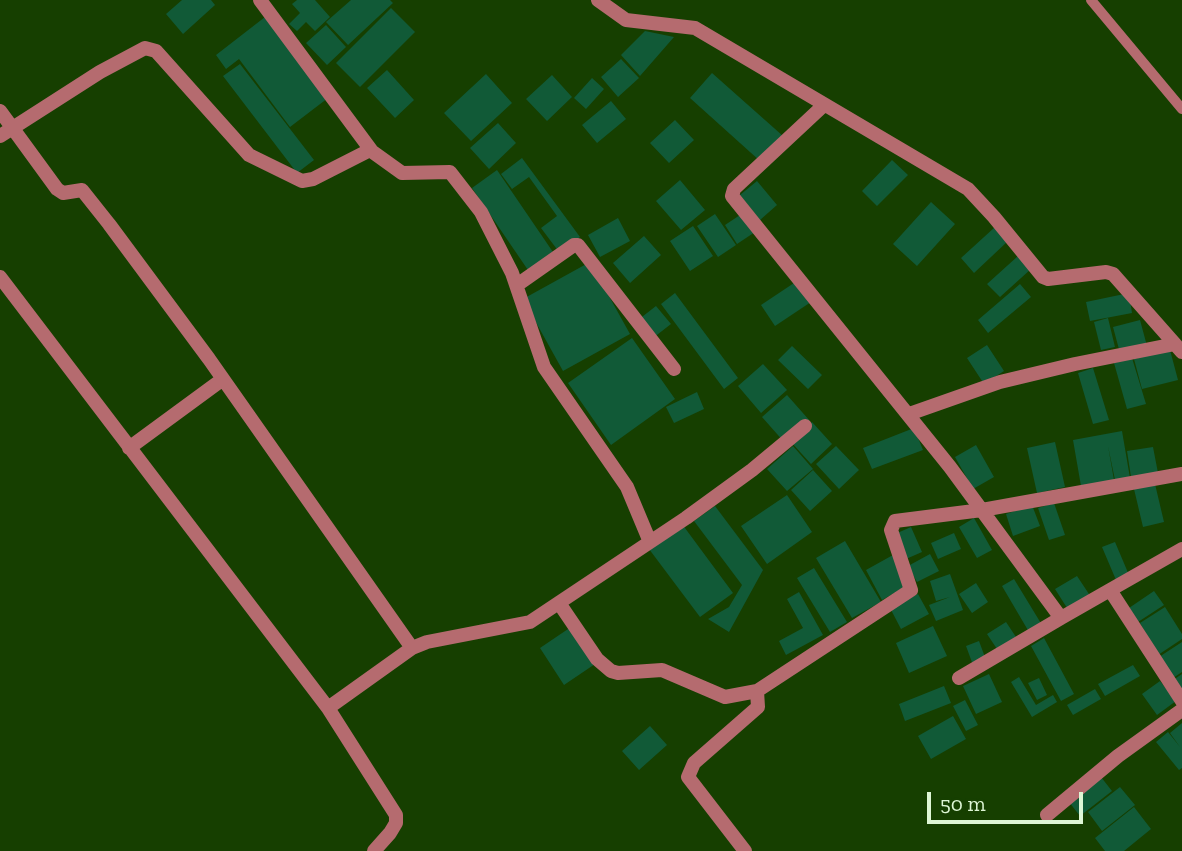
<!DOCTYPE html>
<html>
<head>
<meta charset="utf-8">
<style>
	body { margin:0 }
	#map { position:relative; width:1182px; height:851px; overflow:hidden; background:#163f00; font-family:"Zilla Slab",serif }
	canvas { display:block }
	.scale { position:absolute; left:927px; top:792px; width:156px; height:32px; box-sizing:border-box; border:4px solid #def6d5; border-top:0; padding-left:9px; font-size:21px; line-height:24px; white-space:nowrap; color:#def6d5; -webkit-text-stroke:5px #163f00; paint-order:stroke }
</style>
</head>
<body>
<div id="map">
<canvas width="1182" height="851"></canvas>
<div class="scale">50 m</div>
</div>
<script>
const context = document.querySelector('canvas').getContext('2d');
context.lineJoin = 'round';
function fill(path, color) {
  context.fillStyle = color;
  context.fill(path, 'evenodd');
}
function toPath(rows) {
  const path = new Path2D();
  for (const r of rows) {
    path.moveTo(r[0], r[1]);
    for (let i = 2; i < r.length; i += 2) path.lineTo(r[i], r[i + 1]);
  }
  return path;
}
function stroke(path, color, width, dash) {
  context.strokeStyle = color;
  context.lineWidth = width;
  context.lineCap = dash ? 'butt' : 'round';
  context.setLineDash(dash || []);
  context.stroke(path);
}
fill(toPath([
	[182,0,211,0,215,5,183,34,166,14],
	[297,0,315,0,330,17,315,31,306,22,297,31,289,24,300,13,292,4],
	[351,0,390,0,393,3,348,45,326,22],
	[391,8,415,32,360,87,336,63],
	[265,17,328,98,290,127,239,59,226,69,216,55],
	[326,25,346,47,327,65,306,43],
	[645,31,674,37,640,76,621,55],
	[621,59,639,78,618,97,601,77],
	[240,64,314,160,297,173,223,76],
	[387,70,414,100,395,118,367,88],
	[712,73,783,136,760,161,690,98],
	[486,74,512,103,471,141,444,113],
	[552,75,572,97,547,121,526,99],
	[592,78,604,89,586,109,574,98],
	[611,101,626,119,597,143,582,125],
	[675,120,694,140,669,163,650,143],
	[498,123,516,143,489,169,470,148],
	[522,158,580,237,559,252,541,228,557,216,529,177,512,189,501,174],
	[892,160,908,175,877,206,862,191],
	[497,170,555,255,530,273,472,188],
	[680,180,705,210,681,230,656,201],
	[757,181,777,205,760,220,740,195],
	[931,202,955,224,917,266,893,244],
	[743,213,755,232,737,244,725,225],
	[715,214,736,245,718,257,697,226],
	[618,218,630,241,600,257,588,235],
	[693,226,713,256,690,271,670,241],
	[995,227,1008,241,974,273,961,258],
	[644,236,661,255,630,283,613,263],
	[1018,256,1031,269,1000,297,987,284],
	[590,262,630,334,563,371,523,299],
	[797,281,811,302,775,326,761,305],
	[1020,284,1031,297,988,333,978,320],
	[675,293,738,378,724,389,661,304],
	[1129,293,1132,313,1090,321,1086,302],
	[656,306,671,324,653,338,638,320],
	[1108,318,1115,347,1101,350,1094,322],
	[1140,320,1147,346,1120,353,1113,327],
	[632,338,675,399,611,445,568,383],
	[987,345,1004,371,984,384,967,358],
	[792,346,822,375,808,389,778,360],
	[1170,350,1178,380,1142,389,1134,359],
	[1132,358,1146,404,1127,409,1114,363],
	[763,364,787,390,761,413,738,386],
	[1093,368,1109,420,1093,424,1078,373],
	[697,392,704,409,674,423,666,407],
	[787,395,810,421,785,443,762,417],
	[812,422,832,444,811,464,791,442],
	[914,428,923,450,872,469,863,448],
	[1122,431,1130,478,1115,480,1108,446,1114,480,1081,486,1073,440],
	[1055,442,1065,487,1037,493,1027,448],
	[976,445,994,477,973,489,955,457],
	[793,446,813,469,787,491,767,469],
	[836,446,859,470,839,489,816,464],
	[1153,447,1158,473,1131,477,1127,451],
	[813,470,832,491,810,511,791,490],
	[1155,484,1164,522,1143,527,1134,489],
	[787,495,812,532,767,564,741,526],
	[1054,503,1065,535,1049,540,1038,508],
	[1032,505,1040,526,1013,536,1006,514],
	[715,506,763,570,729,632,708,619,729,607,742,585,694,521],
	[974,518,992,550,977,558,959,527],
	[682,524,733,593,700,617,649,549],
	[911,527,922,552,906,559,895,534],
	[954,533,961,549,938,559,931,543],
	[845,541,881,602,852,618,816,558],
	[1115,542,1129,575,1116,580,1102,547],
	[930,554,939,571,917,582,908,566],
	[893,555,907,586,882,600,866,570],
	[814,568,847,622,830,632,797,578],
	[950,574,963,610,936,621,929,605,950,597,936,601,930,581],
	[1077,576,1091,597,1069,611,1055,589],
	[1014,579,1042,625,1029,632,1002,586],
	[976,583,988,602,972,613,959,594],
	[1154,591,1164,605,1138,622,1129,608],
	[799,592,823,635,786,655,779,641,803,628,787,599],
	[918,594,929,614,901,629,890,608],
	[1165,607,1182,634,1182,639,1158,655,1140,623],
	[1006,622,1016,637,997,649,987,634],
	[933,626,947,656,909,673,896,643],
	[571,627,595,664,564,685,540,648],
	[1044,638,1074,694,1061,701,1031,646],
	[979,641,986,660,973,665,966,646],
	[1182,642,1182,672,1173,678,1159,657],
	[1133,665,1140,676,1105,696,1098,684],
	[989,674,1002,702,976,714,963,686],
	[1182,674,1182,692,1173,680],
	[1019,677,1036,705,1053,695,1057,702,1032,717,1011,682],
	[1039,678,1047,695,1037,700,1028,683],
	[1160,681,1176,701,1157,715,1142,694],
	[944,686,951,703,905,721,899,704],
	[1095,689,1101,699,1073,715,1067,705],
	[965,700,978,725,966,731,953,706],
	[953,716,966,739,931,759,918,736],
	[1182,723,1182,768,1179,770,1156,742,1168,732,1180,747,1170,733],
	[650,726,667,745,639,770,622,751],
	[1101,777,1112,791,1080,816,1069,802],
	[1120,787,1135,805,1102,831,1088,812],
	[1134,807,1151,829,1124,851,1105,851,1095,838]
]), '#115a37');
stroke(toPath([
	[1091,0,1182,109]
]), '#b56b6f', 10);
stroke(toPath([
	[260,0,371,150],
	[598,0,626,20,695,28,968,189,994,217,1043,277,1048,279,1106,272,1113,274,1182,352],
	[824,105,734,189,732,196,950,467,1061,618,1110,590],
	[0,111,57,189,63,193,82,190,109,224,209,359,412,648],
	[0,136,100,72,145,48,156,51,249,155,302,181,313,179,370,150,402,173,450,172,481,212,512,273,544,367,627,487,650,542],
	[0,277,328,708,412,648,427,642,530,622,686,518,752,470,805,426],
	[517,285,574,245,578,245,674,369],
	[909,414,1000,382,1075,364,1175,344],
	[129,448,223,379],
	[1182,549,1110,590,1182,701],
	[559,603,597,659,611,671,618,673,662,670,725,697,757,691,911,590,891,530,895,521,982,510,1182,474],
	[959,678,1061,618],
	[328,708,396,815,396,823,390,833,374,851],
	[1047,815,1118,756,1182,710],
	[745,851,688,777,694,763,758,707,757,691]
]), '#b56b6f', 14);
</script>
</body>
</html>
